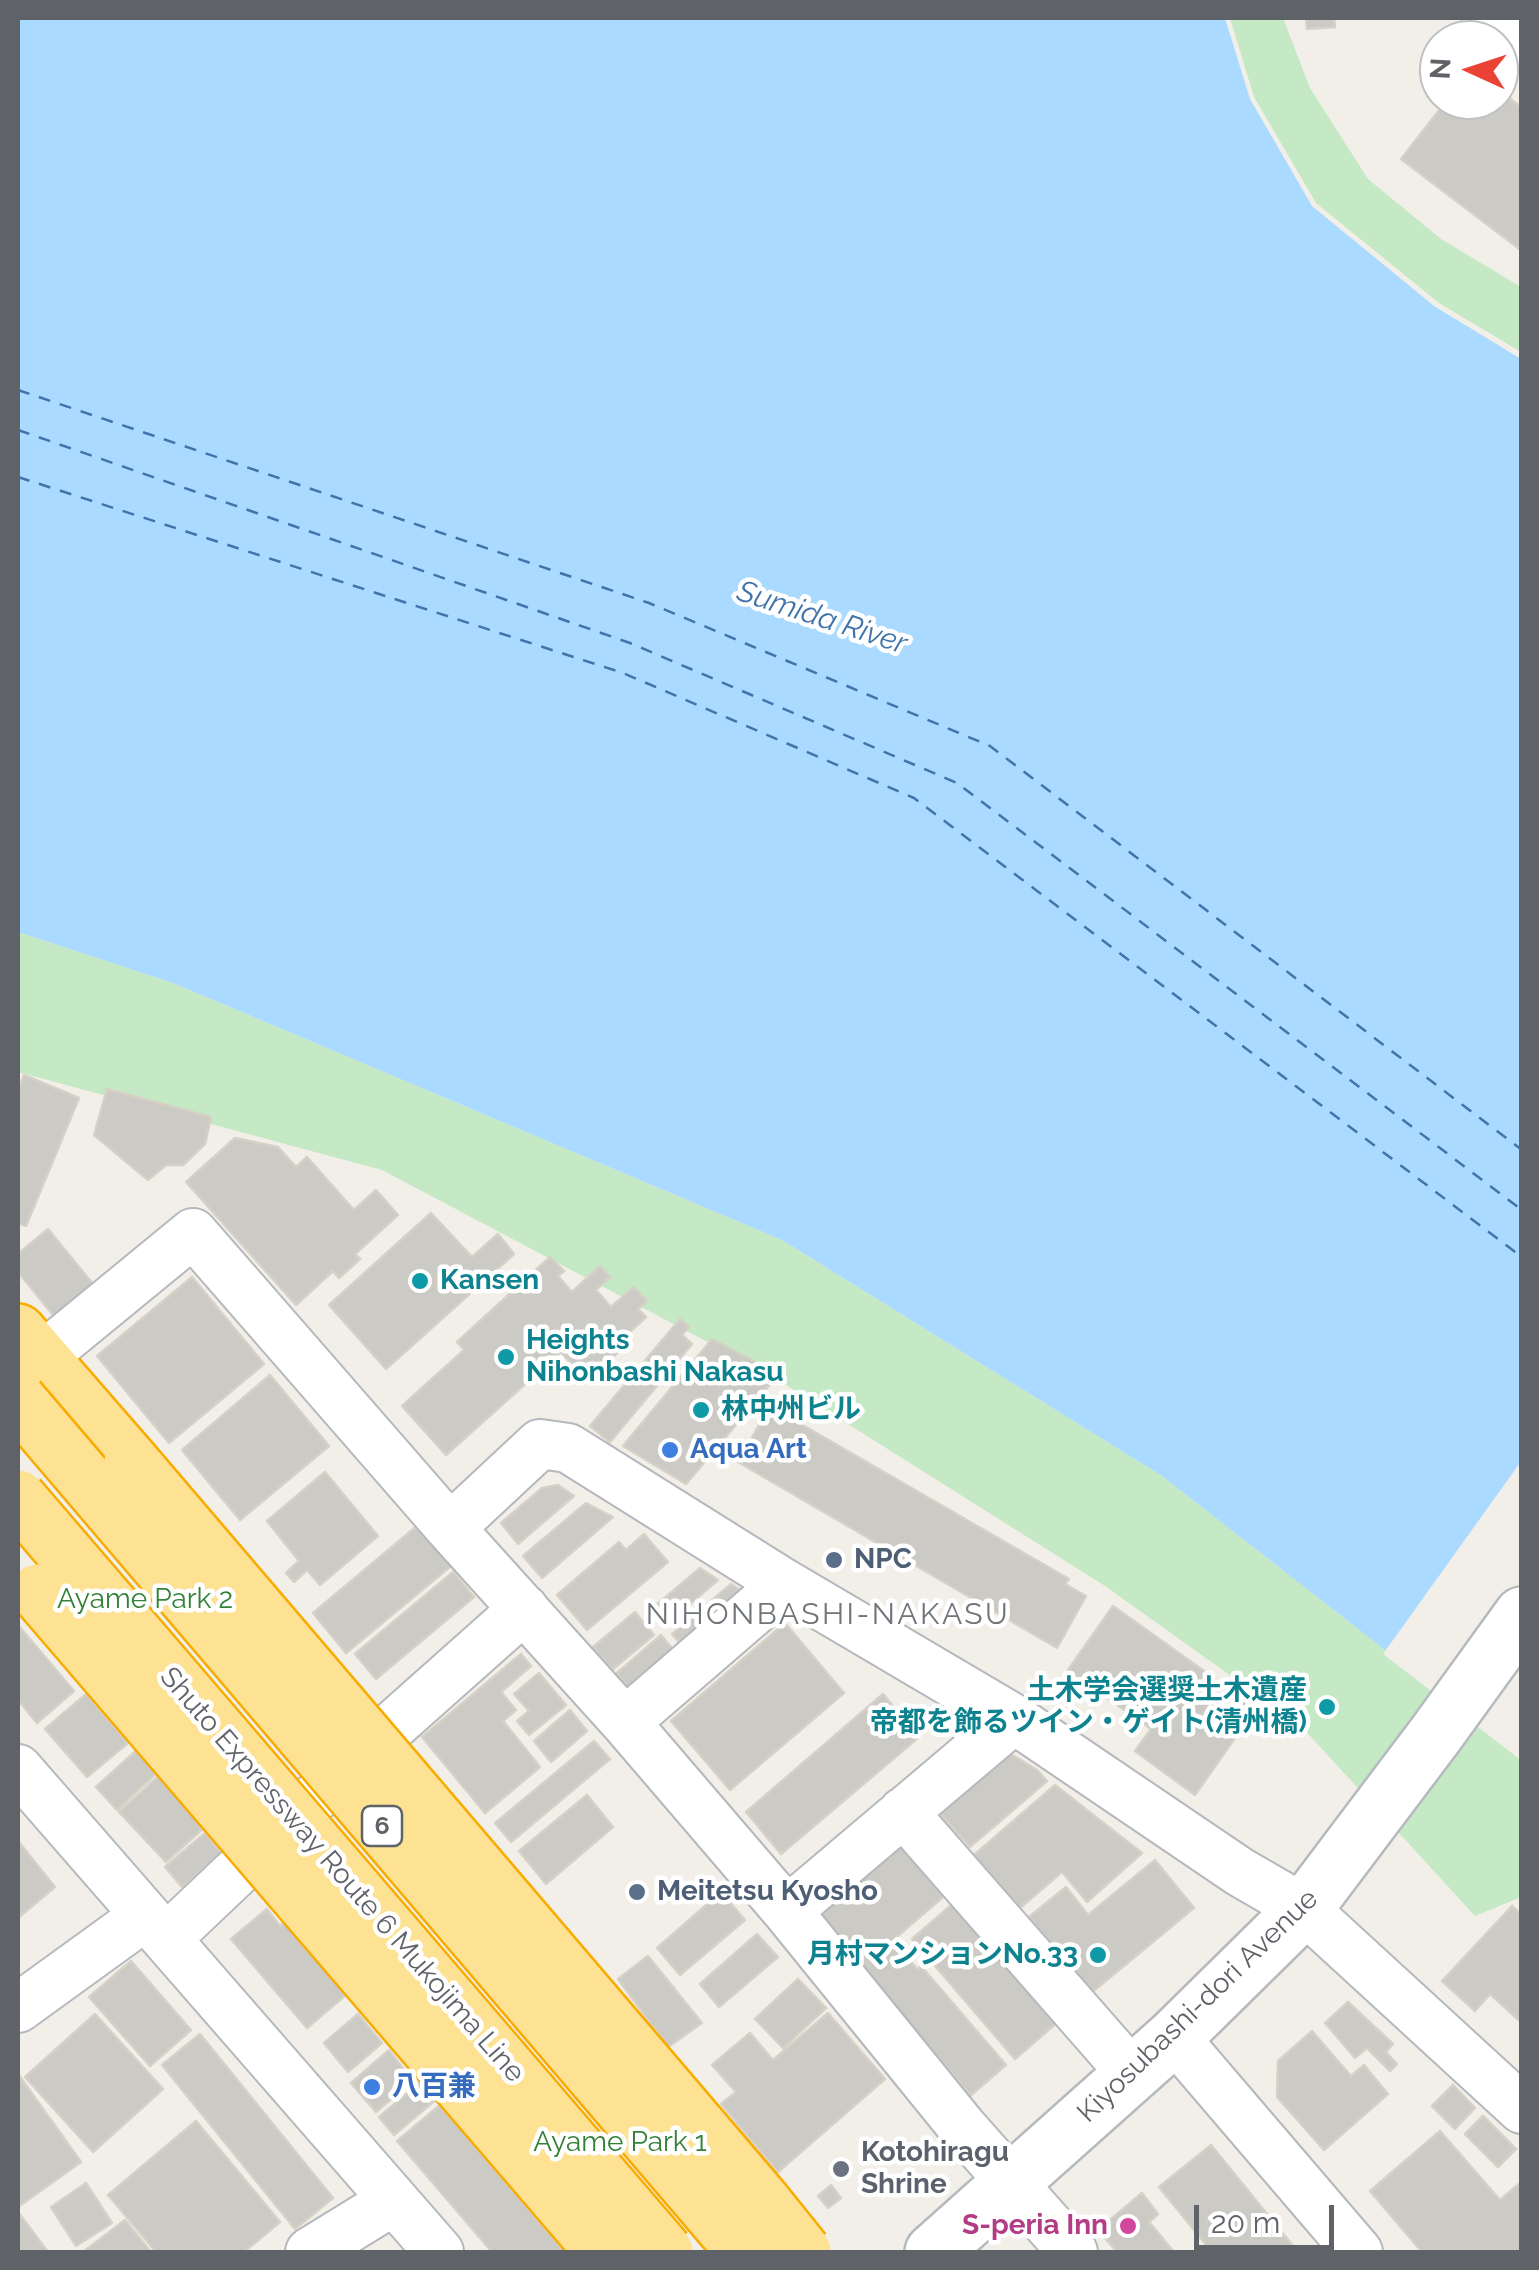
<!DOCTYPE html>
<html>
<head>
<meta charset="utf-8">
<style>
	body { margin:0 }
	#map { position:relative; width:1539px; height:2270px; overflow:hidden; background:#f1efe8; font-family:Raleway,sans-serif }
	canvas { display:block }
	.frame { position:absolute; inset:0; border:20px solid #5f6368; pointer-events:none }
	.north { position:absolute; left:1419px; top:20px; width:100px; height:100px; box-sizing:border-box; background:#fff; border:2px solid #bfc1c3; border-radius:50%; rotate:273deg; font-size:28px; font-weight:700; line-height:40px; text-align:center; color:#5f6368 }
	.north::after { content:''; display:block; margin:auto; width:35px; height:45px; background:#ea4335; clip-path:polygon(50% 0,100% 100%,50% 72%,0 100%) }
	.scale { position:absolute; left:1194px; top:2205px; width:140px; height:45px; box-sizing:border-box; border:5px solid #5f6368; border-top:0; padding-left:12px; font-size:30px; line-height:35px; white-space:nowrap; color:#5f6368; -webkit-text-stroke:8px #fff; paint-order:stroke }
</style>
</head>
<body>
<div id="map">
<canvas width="1539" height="2270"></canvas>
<div class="frame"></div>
<div class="north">N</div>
<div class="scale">20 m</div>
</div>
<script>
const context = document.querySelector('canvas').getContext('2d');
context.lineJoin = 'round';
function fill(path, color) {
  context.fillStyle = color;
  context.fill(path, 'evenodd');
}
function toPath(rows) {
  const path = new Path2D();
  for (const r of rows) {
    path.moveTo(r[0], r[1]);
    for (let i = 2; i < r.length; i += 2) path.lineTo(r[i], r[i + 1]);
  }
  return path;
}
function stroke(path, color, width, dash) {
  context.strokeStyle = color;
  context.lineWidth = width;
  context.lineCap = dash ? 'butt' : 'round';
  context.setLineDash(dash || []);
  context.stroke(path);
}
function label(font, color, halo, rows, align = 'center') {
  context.font = font + ' Raleway,"Noto Sans JP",sans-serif';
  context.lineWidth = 9;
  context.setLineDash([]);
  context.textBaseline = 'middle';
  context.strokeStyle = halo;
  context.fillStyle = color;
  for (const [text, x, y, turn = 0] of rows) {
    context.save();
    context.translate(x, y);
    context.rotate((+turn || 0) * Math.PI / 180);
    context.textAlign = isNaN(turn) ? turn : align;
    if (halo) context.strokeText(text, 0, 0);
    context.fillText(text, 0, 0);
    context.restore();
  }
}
fill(toPath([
	[1230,18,1283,18,1310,88,1368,179,1441,239,1521,287,1521,352,1439,303,1316,203,1254,97],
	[18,932,173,983,782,1240,1162,1476,1521,1756,1521,1897,1475,1916,1301,1726,1105,1586,772,1376,382,1170,18,1072]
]), '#c5e8c5');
fill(toPath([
	[18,18,1225,18,1250,99,1312,206,1434,306,1521,359,1521,1756,1162,1476,782,1240,173,983,18,932]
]), '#aadaff');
fill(toPath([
	[1522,1460,1522,1761,1383,1654]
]), '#f1efe8');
stroke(toPath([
	[18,390,649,603,990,746,1522,1150],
	[18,430,630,643,957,783,1522,1210],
	[18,477,623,673,914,798,1522,1257]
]), '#4174aa', 2.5, [12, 10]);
const building = toPath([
	[1306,18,1334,18,1335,27,1307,29,1306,18],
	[1499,90,1522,108,1522,251,1401,159,1447,100,1499,100,1499,90],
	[24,1075,79,1098,26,1226,18,1223,18,1092,24,1075],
	[107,1089,211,1117,205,1144,183,1165,166,1165,148,1180,94,1135,107,1089],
	[235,1138,278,1147,296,1167,307,1157,354,1210,376,1190,398,1215,355,1254,360,1259,339,1278,333,1271,296,1305,186,1182,235,1138],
	[431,1213,472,1257,498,1234,514,1254,386,1369,329,1305,431,1213],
	[48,1229,97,1289,58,1321,18,1272,18,1254,48,1229],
	[550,1257,564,1271,558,1276,572,1292,600,1266,610,1277,596,1290,611,1307,634,1287,647,1301,638,1309,646,1317,620,1341,625,1346,596,1372,587,1362,577,1371,561,1352,446,1455,402,1406,464,1350,457,1342,550,1257],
	[192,1277,264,1364,169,1443,97,1356,192,1277],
	[680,1319,689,1327,682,1335,692,1344,610,1442,590,1426,680,1319],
	[712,1339,779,1374,686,1484,623,1446,712,1339],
	[270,1375,329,1446,240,1520,182,1450,270,1375],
	[768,1409,785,1419,787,1416,1069,1579,1065,1584,1086,1596,1057,1648,738,1462,768,1409],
	[325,1472,378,1536,320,1585,307,1570,294,1582,286,1573,299,1561,267,1521,325,1472],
	[558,1485,574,1496,518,1544,501,1523,542,1488,558,1485],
	[586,1503,613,1517,542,1578,523,1556,586,1503],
	[417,1526,451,1566,346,1653,313,1613,417,1526],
	[644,1534,668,1562,587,1630,557,1595,619,1542,626,1550,644,1534],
	[700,1568,718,1580,668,1623,654,1607,700,1568],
	[453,1572,474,1597,376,1679,355,1654,453,1572],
	[731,1584,755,1600,691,1656,672,1634,731,1584],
	[1113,1606,1256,1708,1195,1795,1135,1751,1151,1729,1068,1670,1113,1606],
	[635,1612,654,1635,613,1669,593,1647,635,1612],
	[785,1623,844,1693,730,1790,671,1721,785,1623],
	[18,1625,74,1691,37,1723,18,1700,18,1625],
	[661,1635,680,1658,636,1696,617,1673,661,1635],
	[521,1654,531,1666,501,1692,516,1710,503,1721,540,1767,485,1813,422,1737,521,1654],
	[539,1673,566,1705,529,1735,517,1721,529,1711,514,1694,539,1673],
	[86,1694,128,1743,87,1777,45,1729,86,1694],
	[883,1694,919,1737,781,1854,746,1812,883,1694],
	[570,1710,587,1731,551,1762,534,1741,570,1710],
	[594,1741,610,1759,511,1842,495,1823,594,1741],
	[139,1748,160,1770,117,1810,96,1787,139,1748],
	[1004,1750,1037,1770,1047,1781,970,1847,937,1810,1004,1750],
	[161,1774,208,1824,166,1862,119,1812,161,1774],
	[1055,1785,1142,1853,1087,1902,1062,1872,1020,1908,974,1855,1055,1785],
	[587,1795,613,1827,546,1884,519,1851,587,1795],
	[205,1833,221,1853,182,1887,165,1867,205,1833],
	[902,1835,950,1891,893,1940,918,1970,921,1966,1006,2065,971,2095,814,1912,902,1835],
	[18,1841,55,1887,18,1918,18,1841],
	[1155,1860,1194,1908,1091,1993,1029,1917,1066,1887,1088,1915,1155,1860],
	[721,1892,745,1920,680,1975,657,1948,721,1892],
	[956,1901,1059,2021,1015,2059,912,1939,956,1901],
	[1512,1906,1522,1915,1522,2023,1490,1994,1475,2011,1442,1981,1512,1906],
	[267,1909,280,1926,285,1921,347,1994,307,2028,231,1939,267,1909],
	[757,1934,778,1957,719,2007,700,1984,757,1934],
	[648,1956,702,2023,668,2047,618,1979,648,1956],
	[131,1961,191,2030,150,2066,89,1997,131,1961],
	[798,1979,826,2008,783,2048,755,2019,798,1979],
	[1348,2002,1393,2044,1386,2052,1397,2064,1390,2071,1367,2048,1355,2058,1325,2023,1348,2002],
	[828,2013,885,2079,778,2172,721,2104,736,2092,712,2065,750,2033,773,2060,828,2013],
	[95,2014,163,2089,93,2152,25,2077,95,2014],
	[358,2014,382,2043,348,2072,324,2043,358,2014],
	[1312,2031,1351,2076,1364,2065,1388,2094,1324,2150,1277,2097,1278,2061,1312,2031],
	[200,2034,333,2198,295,2229,162,2065,200,2034],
	[389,2050,406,2072,412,2066,419,2075,376,2112,351,2083,389,2050],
	[18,2074,81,2162,18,2207,18,2074],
	[424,2079,439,2097,394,2135,379,2117,424,2079],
	[1453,2085,1475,2108,1455,2129,1432,2106,1453,2085],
	[440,2105,565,2252,492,2252,397,2141,440,2105],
	[1483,2116,1516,2149,1498,2167,1465,2134,1483,2116],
	[196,2121,280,2222,244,2252,156,2252,108,2195,196,2121],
	[1440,2131,1500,2200,1520,2183,1522,2185,1522,2252,1422,2252,1370,2191,1440,2131],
	[1211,2145,1298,2252,1212,2252,1159,2187,1211,2145],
	[86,2183,112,2223,76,2246,51,2207,86,2183],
	[831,2185,841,2198,828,2208,818,2196,831,2185],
	[1142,2193,1158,2214,1149,2222,1174,2252,1117,2252,1098,2230,1142,2193],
	[18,2212,48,2252,18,2252,18,2212],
	[125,2220,151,2252,83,2252,125,2220]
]);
fill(building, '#cccac5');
stroke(building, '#d6d1c6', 2.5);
const street = toPath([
	[1487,18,1522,45],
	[59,1343,193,1233,450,1528],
	[625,1722,785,1584],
	[18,1769,439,2252],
	[903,1812,1133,2075],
	[787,1911,1014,1719],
	[167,1938,361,1754,524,1609],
	[18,2008,145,1916],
	[1174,2037,1358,2252],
	[310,2252,393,2201],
	[1073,2252,963,2128,787,1911,625,1722,450,1528,540,1444,568,1448,785,1584,1014,1719,1240,1872,1304,1909,1522,2109]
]);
const secondary = toPath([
	[933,2252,1174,2037,1304,1909,1436,1734,1522,1615]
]);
const highway = toPath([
	[18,1332,132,1463]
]);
stroke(street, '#b5b8bc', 52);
stroke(secondary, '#b6babf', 60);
stroke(highway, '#f9ab00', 60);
stroke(street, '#fff', 48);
stroke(secondary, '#fff', 55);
stroke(highway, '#fde293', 55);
const highwayBridge = toPath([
	[18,1400,745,2252],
	[132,1463,762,2201,803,2252],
	[18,1498,665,2252],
	[38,1592,604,2252]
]);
stroke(highwayBridge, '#f9ab00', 60, []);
stroke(highwayBridge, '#fde293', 55);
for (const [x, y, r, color] of [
	[420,1281,10,"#0f9aa8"],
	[506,1357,10,"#0f9aa8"],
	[701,1410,10,"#0f9aa8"],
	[670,1450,10,"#3f7fe0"],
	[834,1560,10,"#5c6f8a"],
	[1327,1707,10,"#0f9aa8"],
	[637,1892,10,"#5c6f8a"],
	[1098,1955,10,"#0f9aa8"],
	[372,2087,10,"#3f7fe0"],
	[841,2169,10,"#6b7280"],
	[1128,2226,10,"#d1479c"]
]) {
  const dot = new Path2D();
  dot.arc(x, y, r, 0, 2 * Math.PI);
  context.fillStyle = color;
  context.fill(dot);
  stroke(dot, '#fff', 4);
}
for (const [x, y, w] of [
	[382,1826,40]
]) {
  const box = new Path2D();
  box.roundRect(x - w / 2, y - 20, w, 40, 8);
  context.fillStyle = '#fff';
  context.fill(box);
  stroke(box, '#5f6368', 2.5);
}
label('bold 25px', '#5f6368', null, [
	["6",382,1826]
]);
label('bold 28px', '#0d838f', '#fff', [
	["Kansen",440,1281],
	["Heights",526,1341],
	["Nihonbashi Nakasu",526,1373],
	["林中州ビル",721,1410],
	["土木学会選奨土木遺産",1307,1691,"right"],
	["帝都を飾るツイン・ゲイト(清州橋)",1307,1723,"right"],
	["月村マンションNo.33",1078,1955,"right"]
], 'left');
label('bold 28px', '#366cbe', '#fff', [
	["Aqua Art",690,1450],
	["八百兼",392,2087]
], 'left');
label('bold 28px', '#4e5e75', '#fff', [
	["NPC",854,1560],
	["Meitetsu Kyosho",657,1892]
], 'left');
label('28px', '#348238', '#fff', [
	["Ayame Park 2",145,1600],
	["Ayame Park 1",620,2143]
]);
label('28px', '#5f6368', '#fff', [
	["Shuto Expressway Route 6 Mukojima Line",342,1875,49],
	["Kiyosubashi-dori Avenue",1198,2006,-44]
]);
label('bold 28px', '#5b616d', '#fff', [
	["Kotohiragu",861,2153],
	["Shrine",861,2185]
], 'left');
label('bold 28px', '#b23c85', '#fff', [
	["S-peria Inn",1108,2226]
], 'right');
label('italic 30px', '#4174aa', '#fff', [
	["Sumida River",822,618,18]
]);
context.letterSpacing = '2.5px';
label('30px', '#70757a', '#fff', [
	["NIHONBASHI-NAKASU",828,1615]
]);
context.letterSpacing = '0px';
</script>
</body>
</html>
